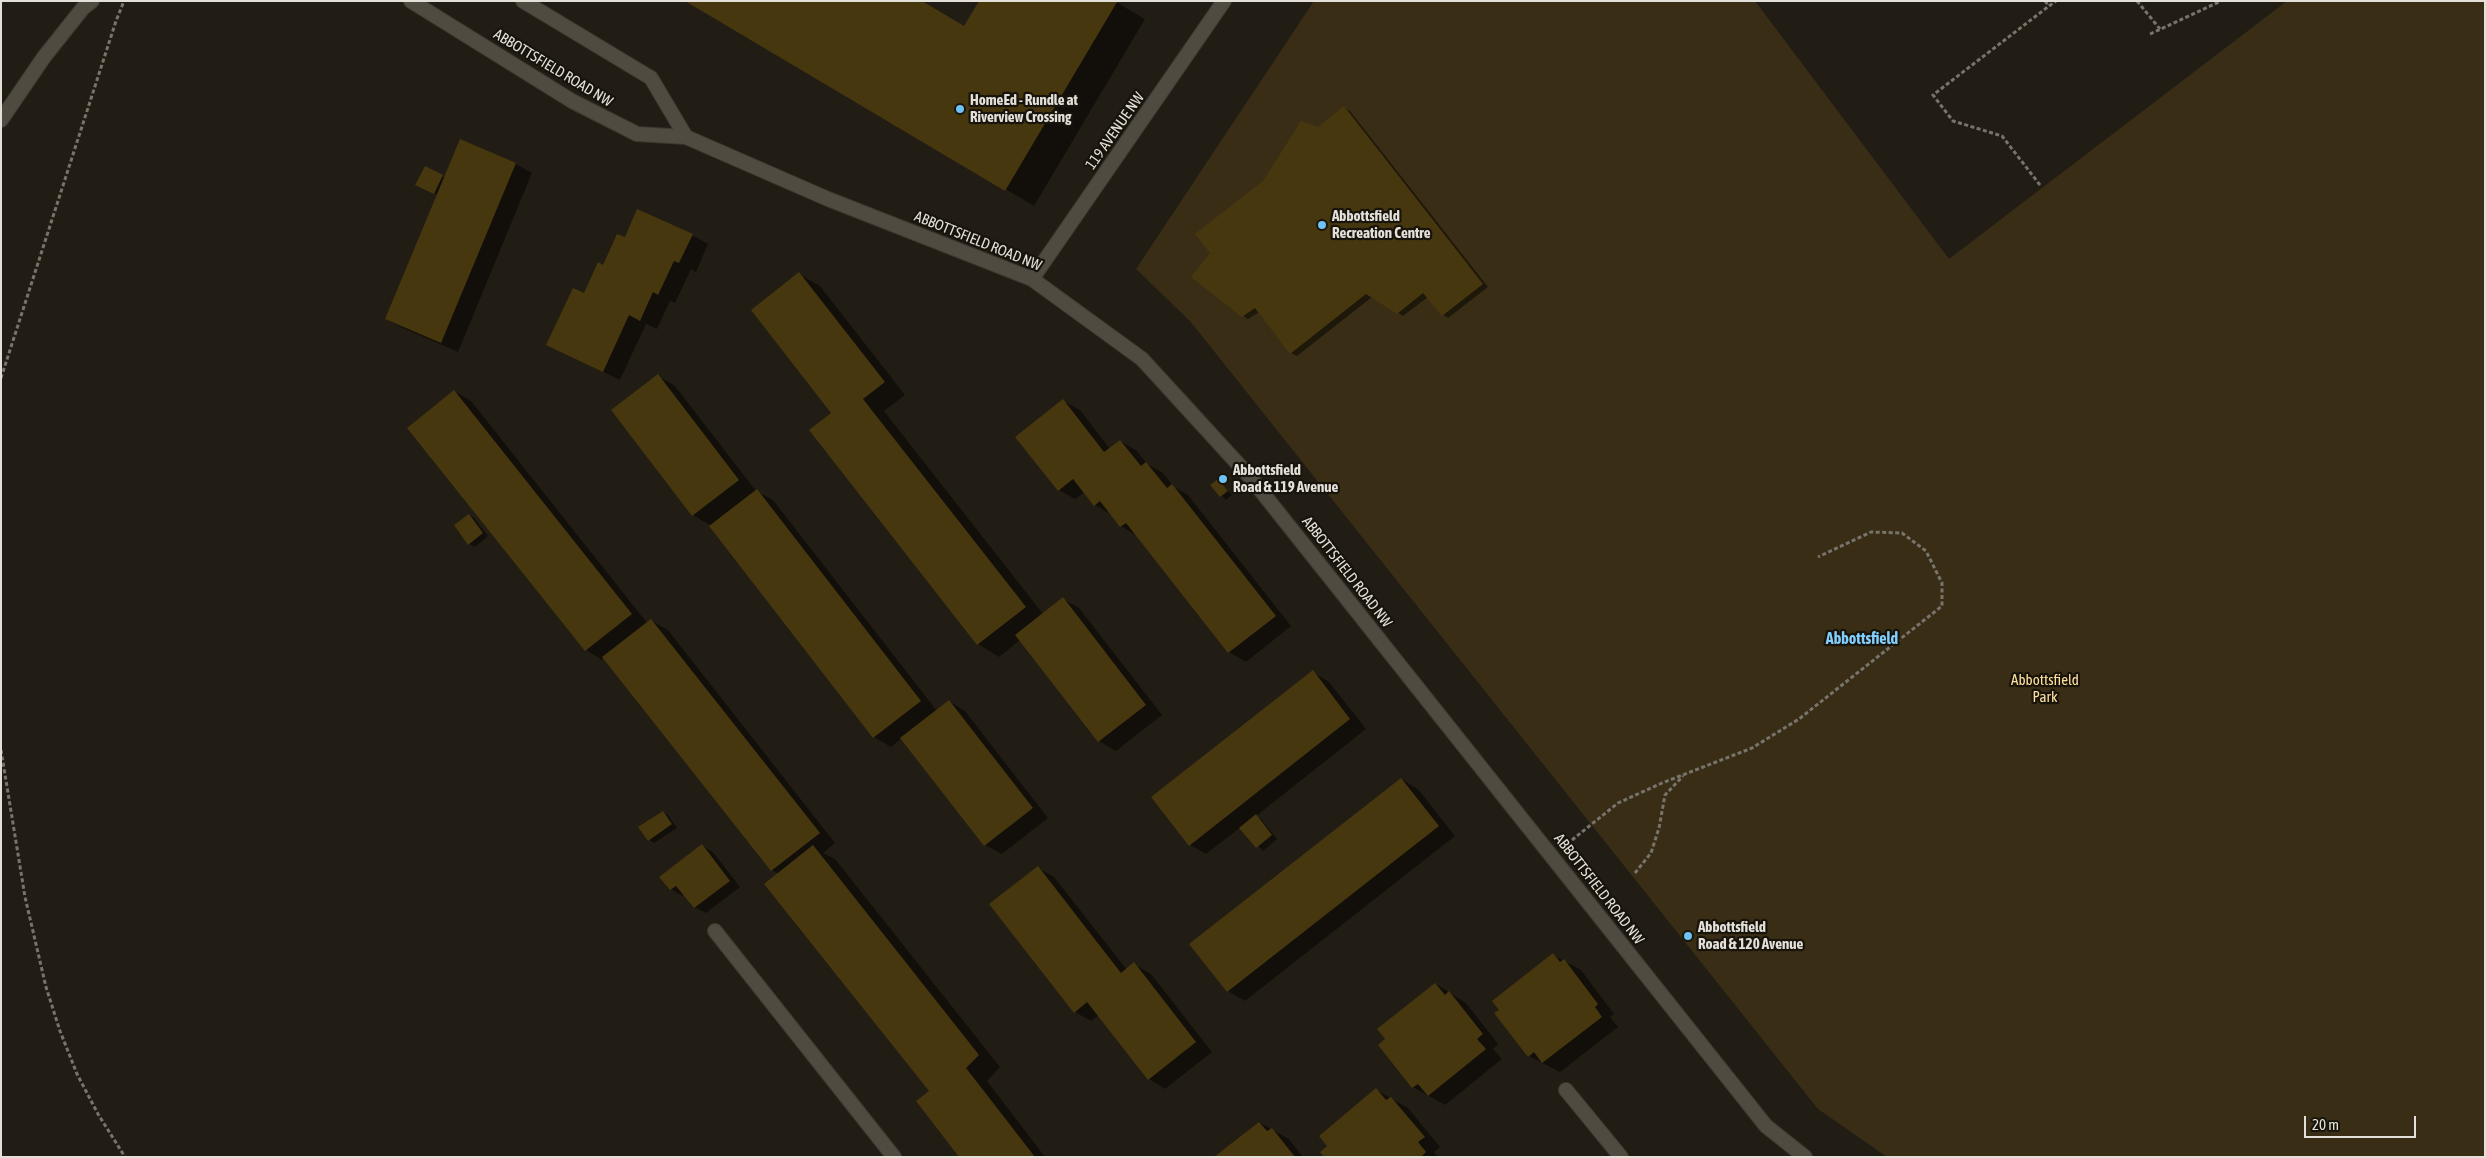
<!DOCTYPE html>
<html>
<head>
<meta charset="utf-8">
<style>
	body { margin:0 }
	#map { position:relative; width:2486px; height:1158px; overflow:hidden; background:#221d14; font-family:"Asap Condensed",sans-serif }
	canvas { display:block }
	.frame { position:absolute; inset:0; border:2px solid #e3e0da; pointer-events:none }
	.scale { position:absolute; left:2304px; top:1116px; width:112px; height:22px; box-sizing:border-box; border:2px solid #e3e0da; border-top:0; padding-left:6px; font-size:15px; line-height:18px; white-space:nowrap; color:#e3e0da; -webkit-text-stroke:4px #18140b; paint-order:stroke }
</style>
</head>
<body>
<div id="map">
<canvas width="2486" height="1158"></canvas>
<div class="frame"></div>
<div class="scale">20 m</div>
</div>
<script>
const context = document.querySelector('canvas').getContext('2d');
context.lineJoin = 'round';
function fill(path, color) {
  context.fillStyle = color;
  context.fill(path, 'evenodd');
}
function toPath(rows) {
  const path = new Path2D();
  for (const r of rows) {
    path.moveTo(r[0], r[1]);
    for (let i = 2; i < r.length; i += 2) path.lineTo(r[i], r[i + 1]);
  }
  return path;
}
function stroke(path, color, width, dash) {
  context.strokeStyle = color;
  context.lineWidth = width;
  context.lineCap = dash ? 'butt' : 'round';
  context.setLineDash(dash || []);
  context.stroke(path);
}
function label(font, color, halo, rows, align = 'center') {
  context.font = font + ' "Asap Condensed",sans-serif';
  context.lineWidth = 4.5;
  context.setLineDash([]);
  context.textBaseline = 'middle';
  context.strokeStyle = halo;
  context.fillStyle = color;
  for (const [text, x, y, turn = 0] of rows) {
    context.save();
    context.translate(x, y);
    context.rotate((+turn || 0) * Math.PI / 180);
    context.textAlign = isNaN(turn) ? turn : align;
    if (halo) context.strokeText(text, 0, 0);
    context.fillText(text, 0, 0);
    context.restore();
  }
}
fill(toPath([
	[1314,1,1755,1,1949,259,2287,1,2485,1,2485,1157,1887,1157,1818,1109,1190,321,1136,269]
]), '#392e15');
fill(toPath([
	[688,1,965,28,980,1,1114,1,1145,19,1034,206],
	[1345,108,1350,111,1488,287,1448,318,1443,315,1428,297,1403,316,1372,297,1297,356,1291,353,1259,312,1248,319,1243,316,1264,181,1319,128],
	[461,141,516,164,532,173,458,352,403,328,386,319,438,195,422,188,425,168,445,178],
	[692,235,708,244,696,272,691,269,675,303,670,301,657,329,646,324,620,380,548,345,625,238],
	[799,274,820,286,905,395,884,411,1043,614,1063,599,1079,608,1162,715,1116,751,1099,741,1020,640,999,657,978,644,833,413],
	[658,376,675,386,756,491,773,500,937,711,949,701,965,711,1048,818,1002,854,985,845,902,738,891,747,874,737,711,526,693,515],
	[454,391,471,401,648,624,652,621,668,630,835,843,823,853,835,859,1000,1067,987,1081,1045,1157,960,1157,931,1091,779,874,772,870,605,658,602,660,586,650],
	[1063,401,1080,410,1110,449,1120,441,1137,451,1147,464,1163,473,1174,487,1188,495,1291,626,1246,662,1229,652,1137,536,1121,526,1112,515,1095,505,1085,492,1075,499,1059,490],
	[1218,480,1232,495,1226,500,1212,485],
	[469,515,474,518,488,536,475,547,469,544],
	[1313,672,1329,682,1366,729,1256,816,1261,819,1277,839,1263,851,1241,827,1206,854,1190,845],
	[1401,779,1418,789,1455,836,1245,1001,1228,991],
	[663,812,668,815,677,828,654,843,649,840],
	[702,846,713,852,740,887,706,913,694,907,684,894,682,896,671,889,661,877],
	[1038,868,1054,877,1127,970,1134,964,1151,974,1212,1052,1165,1089,1149,1079,1099,1015,1091,1021,1075,1012],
	[1553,955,1581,970,1614,1014,1610,1017,1618,1027,1560,1072,1529,1056],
	[1436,984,1466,1003,1498,1044,1493,1049,1502,1059,1445,1105,1413,1087],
	[1376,1090,1408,1108,1440,1147,1434,1152,1438,1157,1325,1157],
	[1260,1123,1289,1139,1303,1157,1216,1157]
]), '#0007');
fill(toPath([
	[685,1,922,1,964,26,979,1,1117,2,1005,191],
	[1344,106,1483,284,1442,316,1423,293,1397,314,1366,294,1290,354,1255,308,1242,317,1191,277,1210,253,1195,234,1263,181,1301,121,1318,127],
	[460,139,516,163,441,343,385,319],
	[425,166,443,175,434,194,415,185],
	[637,209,693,234,679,263,674,261,658,295,653,292,640,321,629,315,603,372,546,345,573,288,584,293,598,262,603,265,617,234,625,237],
	[799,272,885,382,863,399,1026,607,977,645,809,430,831,413,751,310],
	[658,374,739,480,692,516,611,410],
	[454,390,632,614,585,651,407,428],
	[1063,399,1104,452,1120,440,1141,466,1146,462,1167,488,1172,484,1276,616,1228,653,1126,523,1120,527,1100,501,1094,506,1073,479,1058,491,1015,437],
	[1218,479,1228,491,1220,497,1210,485],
	[757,489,921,701,873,738,709,526],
	[469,514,483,533,468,545,454,525],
	[1063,597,1146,705,1098,742,1015,635],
	[651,619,820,833,771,871,602,657],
	[1313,670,1350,719,1189,846,1151,797],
	[949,700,1033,808,984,846,900,738],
	[1401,778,1439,826,1227,992,1189,944],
	[663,811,672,824,648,841,638,827],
	[1256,814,1272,835,1256,848,1239,828],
	[702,844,730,881,694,908,676,886,670,890,659,877],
	[813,845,979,1055,966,1068,1035,1157,959,1157,916,1101,929,1091,764,884],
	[1038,866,1121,973,1134,962,1196,1042,1148,1080,1087,1002,1074,1013,989,904],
	[1553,953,1560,962,1564,959,1598,1004,1595,1007,1602,1017,1542,1063,1534,1052,1528,1057,1494,1013,1499,1010,1492,1001],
	[1435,983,1445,995,1449,991,1483,1034,1477,1039,1486,1049,1428,1096,1418,1084,1412,1088,1378,1045,1385,1039,1377,1029],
	[1376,1088,1386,1100,1391,1097,1425,1137,1418,1142,1426,1152,1421,1157,1324,1157,1320,1152,1327,1146,1319,1136],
	[1259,1122,1267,1131,1272,1128,1295,1157,1214,1157]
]), '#46370f');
const service = toPath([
	[715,931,894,1157],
	[1566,1090,1621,1157]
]);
const tertiary = toPath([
	[411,1,572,101,637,134,686,137,828,199,1032,279,1142,359,1250,477,1766,1126,1805,1157],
	[523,1,651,78,686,137],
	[1032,279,1224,1]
]);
const secondary = toPath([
	[1,120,44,57,83,8,92,1]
]);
stroke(service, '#3b3832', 16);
stroke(tertiary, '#3b3832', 16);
stroke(secondary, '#3b3832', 16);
stroke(toPath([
	[2045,1,2049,6,2056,1],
	[2137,1,2160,29],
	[2150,34,2221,1],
	[2040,185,2002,136,1953,121,1933,95,2049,6],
	[1,378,116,21,124,1],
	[1,750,25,897,46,987,60,1031,77,1074,98,1114,125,1157],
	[1572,840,1618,803,1662,783,1752,748,1799,719,1942,606,1942,583,1926,551,1902,533,1871,532,1818,557],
	[1635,873,1651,853,1659,828,1665,795,1683,776]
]), '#78746c', 3, [4, 2.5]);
stroke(service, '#504b40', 14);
stroke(tertiary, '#504b40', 14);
stroke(secondary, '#504b40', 14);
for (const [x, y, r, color] of [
	[960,109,5,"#6fc2f4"],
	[1322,225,5,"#6fc2f4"],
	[1223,479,5,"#6fc2f4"],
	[1688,936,5,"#6fc2f4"]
]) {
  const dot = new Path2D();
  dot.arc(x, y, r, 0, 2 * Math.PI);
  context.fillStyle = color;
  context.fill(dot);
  stroke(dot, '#18140b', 2);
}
label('15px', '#e3e0da', '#18140b', [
	["ABBOTTSFIELD ROAD NW",553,68,31],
	["119 AVENUE NW",1115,131,-55],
	["ABBOTTSFIELD ROAD NW",978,241,22],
	["ABBOTTSFIELD ROAD NW",1347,572,52],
	["ABBOTTSFIELD ROAD NW",1599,889,52]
]);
label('bold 15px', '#e3e0da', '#18140b', [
	["HomeEd - Rundle at",970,100],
	["Riverview Crossing",970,117],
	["Abbottsfield",1332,216],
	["Recreation Centre",1332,233],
	["Abbottsfield",1233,470],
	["Road & 119 Avenue",1233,487],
	["Abbottsfield",1698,927],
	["Road & 120 Avenue",1698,944]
], 'left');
label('15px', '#fde09e', '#18140b', [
	["Abbottsfield",2045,680],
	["Park",2045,697]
]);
label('bold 16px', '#82cefc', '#18140b', [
	["Abbottsfield",1862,639]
]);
</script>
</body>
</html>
